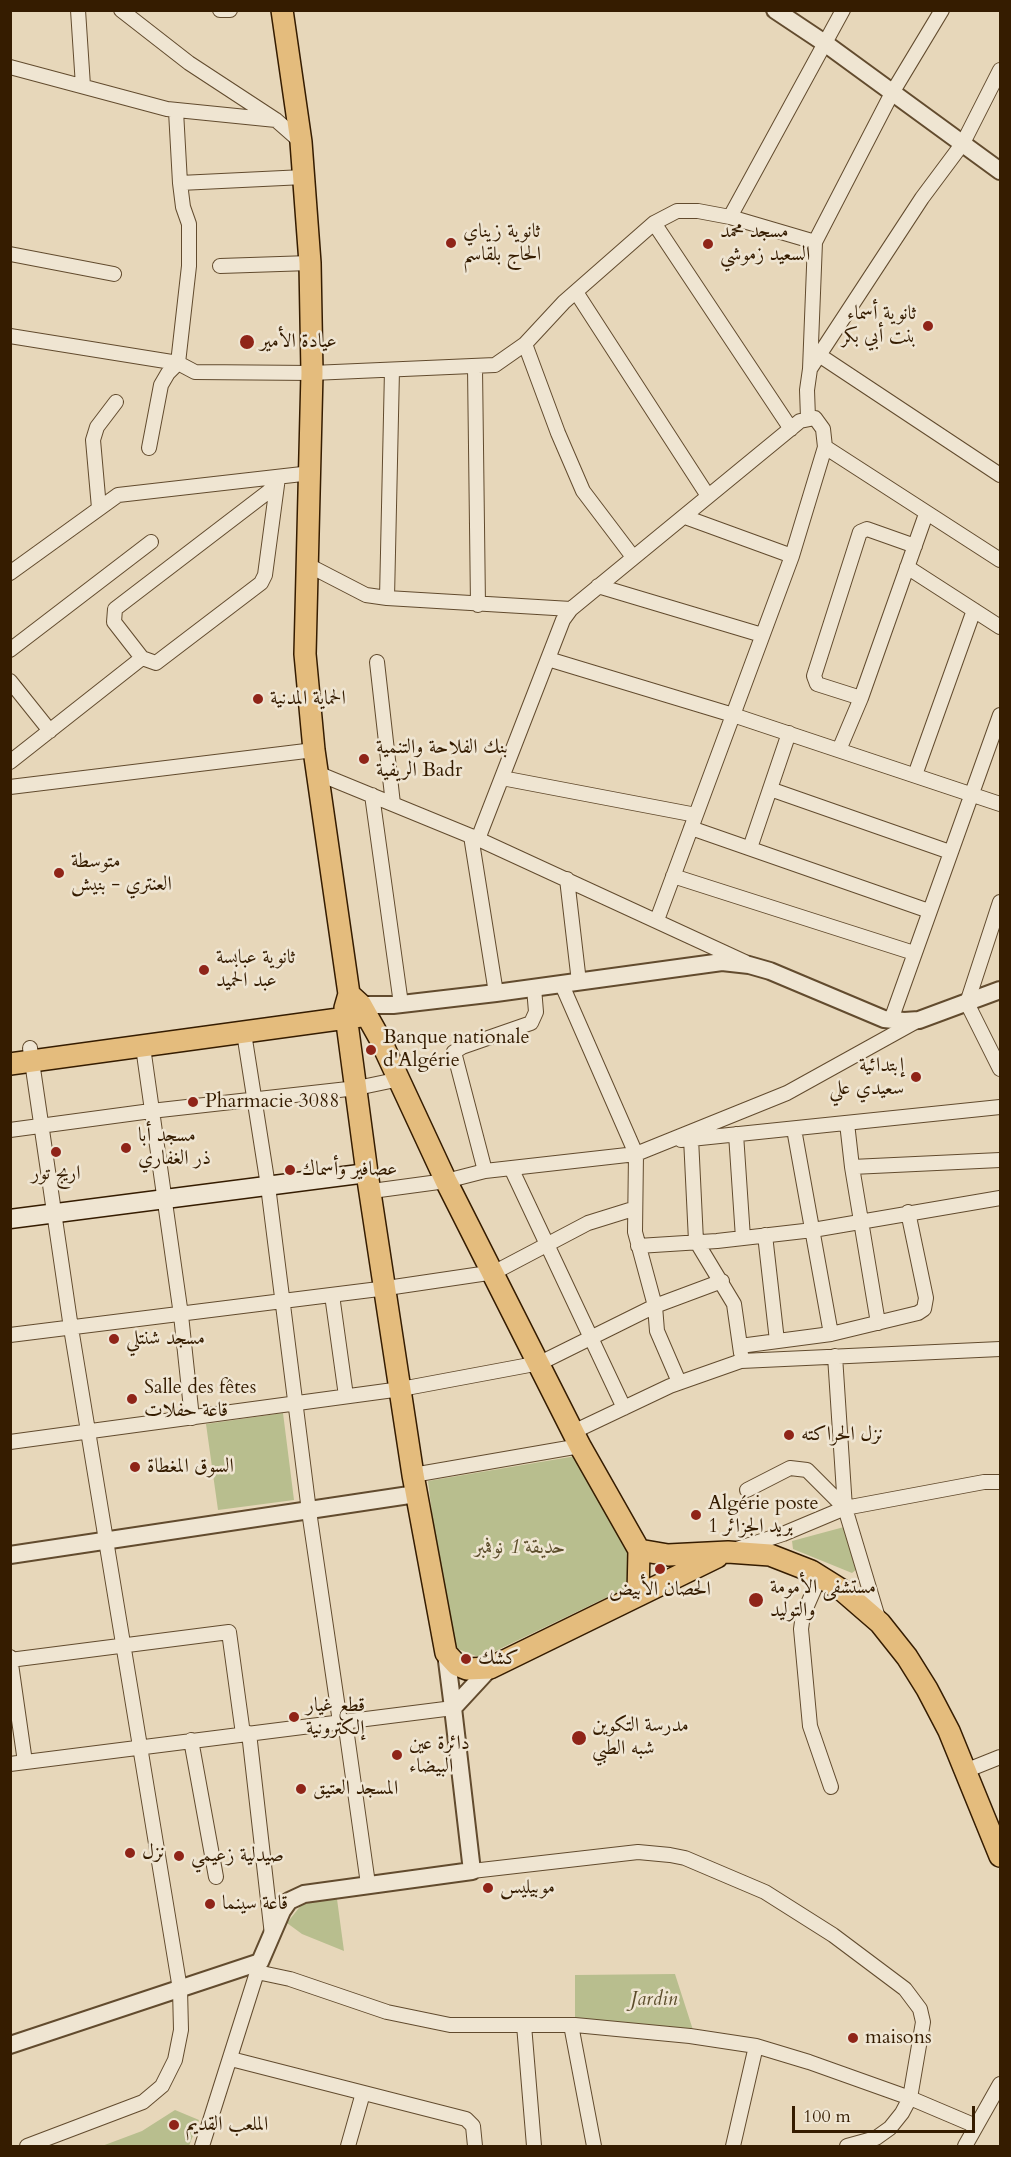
<!DOCTYPE html>
<html>
<head>
<meta charset="utf-8">
<style>
	body { margin:0 }
	#map { position:relative; width:1011px; height:2157px; overflow:hidden; background:#e7d7ba; font-family:Cardo,serif }
	canvas { display:block }
	.frame { position:absolute; inset:0; border:12px solid #351c00; pointer-events:none }
	.scale { position:absolute; left:792px; top:2106px; width:183px; height:27px; box-sizing:border-box; border:3px solid #351c00; border-top:0; padding-left:8px; font-size:18px; line-height:21px; white-space:nowrap; color:#351c00; -webkit-text-stroke:4px #efe5d2; paint-order:stroke }
</style>
</head>
<body>
<div id="map">
<canvas width="1011" height="2157"></canvas>
<div class="frame"></div>
<div class="scale">100 m</div>
</div>
<script>
const context = document.querySelector('canvas').getContext('2d');
context.lineJoin = 'round';
function fill(path, color) {
  context.fillStyle = color;
  context.fill(path, 'evenodd');
}
function toPath(rows) {
  const path = new Path2D();
  for (const r of rows) {
    path.moveTo(r[0], r[1]);
    for (let i = 2; i < r.length; i += 2) path.lineTo(r[i], r[i + 1]);
  }
  return path;
}
function stroke(path, color, width, dash) {
  context.strokeStyle = color;
  context.lineWidth = width;
  context.lineCap = dash ? 'butt' : 'round';
  context.setLineDash(dash || []);
  context.stroke(path);
}
function label(font, color, halo, rows, align = 'center') {
  context.font = font + ' Cardo,Amiri,serif';
  context.lineWidth = 5;
  context.setLineDash([]);
  context.textBaseline = 'middle';
  context.strokeStyle = halo;
  context.fillStyle = color;
  for (const [text, x, y, turn = 0] of rows) {
    context.save();
    context.translate(x, y);
    context.rotate((+turn || 0) * Math.PI / 180);
    context.textAlign = isNaN(turn) ? turn : align;
    if (halo) context.strokeText(text, 0, 0);
    context.fillText(text, 0, 0);
    context.restore();
  }
}
fill(toPath([
	[283,1413,294,1500,218,1510,206,1424],
	[576,1456,629,1548,630,1581,624,1589,481,1658,458,1649,446,1627,428,1481],
	[844,1527,857,1569,852,1573,793,1549,792,1541],
	[337,1899,344,1951,302,1934,287,1923,302,1904],
	[675,1974,693,2030,575,2025,575,1975],
	[175,2110,199,2120,189,2146,102,2146,142,2131]
]), '#b8be8e');
const minor = toPath([
	[78,10,83,86],
	[121,10,189,63,276,120,301,142],
	[220,10,230,10],
	[10,67,167,109,276,120],
	[180,183,304,177],
	[730,217,843,10],
	[654,223,791,429],
	[815,242,892,93,942,10],
	[10,254,114,274],
	[220,266,310,263],
	[576,292,708,496],
	[10,336,178,363,195,372,312,373,495,365,525,344,564,302,654,223,677,211,698,211,730,217,815,242,810,369],
	[525,344,558,433,583,491,633,557],
	[819,355,1000,475],
	[475,368,478,605],
	[392,370,387,598,571,609],
	[808,418,807,390,810,369,922,198,963,143,1000,70],
	[825,447,1000,560],
	[149,448,161,385,168,373,178,363,189,266,189,224,183,207,180,183,176,111],
	[277,485,115,609,114,622,142,658,156,663,261,583,265,575,277,485,278,477],
	[99,508,93,440,97,427,116,402],
	[685,517,792,556],
	[306,564,366,595,387,598],
	[907,567,1000,627],
	[10,573,118,495,311,473],
	[598,586,762,635],
	[10,650,151,542],
	[548,659,733,715,1000,804],
	[377,662,393,804],
	[10,681,50,731],
	[861,698,817,684,814,676,860,532,867,529,915,546],
	[839,750,861,698,926,514],
	[10,762,142,658],
	[317,773,478,839,745,962],
	[915,775,974,610],
	[502,778,696,815],
	[10,787,314,750],
	[770,789,950,852],
	[372,795,401,1004],
	[691,828,929,911],
	[471,836,496,993],
	[478,839,563,620,571,609,800,421,815,418,823,429,825,447,792,556,657,920],
	[750,848,789,733],
	[673,876,914,953],
	[567,879,579,982],
	[1000,902,967,1003,1000,1069],
	[562,985,636,1154,635,1232,655,1306,657,1331,679,1382],
	[891,1020,1000,715],
	[244,1033,268,1186,309,1511,340,1722],
	[143,1047,181,1315,192,1418],
	[847,1123,852,1167,1000,1160],
	[794,1129,831,1334],
	[10,1130,151,1111,357,1088,400,1079],
	[736,1134,743,1238],
	[691,1138,696,1241,734,1304,741,1353],
	[681,1140,1000,1107],
	[852,1167,878,1323],
	[511,1168,624,1408],
	[485,1171,454,1052,462,1047,531,1023,536,1012,534,988],
	[372,1191,446,1181,485,1171,636,1154,787,1093,917,1021],
	[765,1235,777,1341],
	[638,1246,717,1241,813,1230,1000,1198],
	[332,1295,346,1396],
	[10,1335,387,1288,495,1272,588,1223,633,1209],
	[740,1346,831,1334,918,1313,924,1309,926,1298,908,1212],
	[835,1356,845,1508,879,1621],
	[573,1432,670,1386,741,1361,1000,1349],
	[10,1442,401,1389,540,1363,655,1306,722,1281],
	[413,1475,580,1446],
	[747,1490,790,1468,807,1470,845,1508],
	[737,1549,783,1534,845,1508,984,1482,1000,1482],
	[820,1576,803,1615,801,1629,810,1726,831,1787],
	[10,1657,25,1762],
	[10,1660,229,1632,243,1734],
	[345,1721,368,1884],
	[249,1733,272,1935],
	[191,1740,216,1877],
	[10,1764,453,1708],
	[965,1771,1000,1757],
	[472,1871,638,1852,670,1855,685,1858,765,1892,833,1935,905,1989,920,2009,923,2022,910,2098,902,2113,890,2128,876,2138,847,2146],
	[257,1972,290,1979,387,2012,450,2025,575,2025,690,2036,756,2046,809,2062,910,2098,976,2126],
	[524,2025,534,2146],
	[571,2025,594,2146],
	[231,2059,466,2119,473,2126,475,2146],
	[27,2146,143,2102,162,2086,175,2060,181,2030,180,1989,71,1328,30,1048],
	[202,2146,259,1966],
	[348,2146,363,2093],
	[733,2146,756,2046],
	[965,2146,1000,2084]
]);
const tertiary = toPath([
	[775,10,826,44,1000,171],
	[361,1005,393,1005,496,993,722,962,749,965,770,971,884,1019,904,1021,919,1020,1000,990],
	[10,1555,416,1494],
	[446,1653,453,1708,490,1668],
	[10,2045,260,1962,282,1911,289,1901,304,1894,472,1871,453,1708]
]);
const secondary = toPath([
	[10,1219,367,1173]
]);
const primary = toPath([
	[282,10,301,142,310,263,312,373,305,654,314,750,349,994,361,1005,380,1039,446,1181,580,1446,639,1550,668,1555,728,1552,770,1555,811,1571,843,1591,880,1623,907,1657,927,1689,949,1731,1000,1856],
	[349,994,345,1008,367,1173,413,1475,446,1653,457,1665,467,1669,490,1668,717,1557],
	[10,1064,361,1016],
	[638,1595,639,1550]
]);
stroke(minor, '#624b2e', 16);
stroke(tertiary, '#624b2e', 20);
stroke(secondary, '#351c00', 21);
stroke(primary, '#351c00', 24);
stroke(minor, '#efe5d2', 14);
stroke(tertiary, '#efe5d2', 16);
stroke(secondary, '#efe5d2', 18);
stroke(primary, '#e4bc7d', 21);
for (const [x, y, r, color] of [
	[451,243,6,"#8f2418"],
	[708,244,6,"#8f2418"],
	[928,326,6,"#8f2418"],
	[247,342,8,"#8f2418"],
	[258,699,6,"#8f2418"],
	[364,759,6,"#8f2418"],
	[59,873,6,"#8f2418"],
	[204,970,6,"#8f2418"],
	[371,1050,6,"#8f2418"],
	[916,1077,6,"#8f2418"],
	[193,1102,6,"#8f2418"],
	[126,1148,6,"#8f2418"],
	[56,1152,6,"#8f2418"],
	[290,1170,6,"#8f2418"],
	[114,1339,6,"#8f2418"],
	[132,1399,6,"#8f2418"],
	[789,1435,6,"#8f2418"],
	[135,1467,6,"#8f2418"],
	[696,1515,6,"#8f2418"],
	[660,1569,6,"#8f2418"],
	[756,1600,8,"#8f2418"],
	[466,1659,6,"#8f2418"],
	[294,1717,6,"#8f2418"],
	[579,1738,8,"#8f2418"],
	[397,1755,6,"#8f2418"],
	[301,1789,6,"#8f2418"],
	[130,1853,6,"#8f2418"],
	[179,1856,6,"#8f2418"],
	[488,1888,6,"#8f2418"],
	[210,1904,6,"#8f2418"],
	[853,2038,6,"#8f2418"],
	[174,2125,6,"#8f2418"]
]) {
  const dot = new Path2D();
  dot.arc(x, y, r, 0, 2 * Math.PI);
  context.fillStyle = color;
  context.fill(dot);
  stroke(dot, '#efe5d2', 2);
}
label('20px', '#351c00', '#efe5d2', [
	["ثانوية زيناي",463,232],
	["الحاج بلقاسم",463,255],
	["مسجد محمد",720,232],
	["السعيد زموشي",720,255],
	["ثانوية أسماء",916,314,"right"],
	["بنت أبي بكر",916,337,"right"],
	["عيادة الأمير",260,342],
	["الحماية المدنية",270,699],
	["بنك الفلاحة والتنمية",376,748],
	["الريفية Badr",376,771],
	["متوسطة",71,862],
	["العنتري - بنيش",71,885],
	["ثانوية عبابسة",216,958],
	["عبد الحميد",216,981],
	["Banque nationale",383,1038],
	["d'Algérie",383,1061],
	["إبتدائية",904,1066,"right"],
	["سعيدي علي",904,1089,"right"],
	["Pharmacie 3088",205,1102],
	["مسجد أبا",138,1136],
	["ذر الغفاري",138,1159],
	["عصافير وأسماك",302,1170],
	["اريج تور",56,1174,"center"],
	["مسجد شنتلي",126,1339],
	["Salle des fêtes",144,1388],
	["قاعة حفلات",144,1411],
	["نزل الحراكته",801,1435],
	["السوق المغطاة",147,1467],
	["Algérie poste",708,1504],
	["1 بريد الجزائر",708,1527],
	["مستشفى الأمومة",770,1588],
	["والتوليد",770,1611],
	["الحصان الأبيض",660,1590,"center"],
	["كشك",478,1659],
	["قطع غيار",306,1706],
	["إلكترونية",306,1729],
	["مدرسة التكوين",592,1726],
	["شبه الطبي",592,1749],
	["دائرة عين",409,1744],
	["البيضاء",409,1767],
	["المسجد العتيق",313,1789],
	["نزل",142,1853],
	["صيدلية زعيمي",191,1856],
	["موبيليس",500,1888],
	["قاعة سينما",222,1904],
	["maisons",865,2038],
	["الملعب القديم",186,2125]
], 'left');
label('italic 20px', '#5c4d2b', '#efe5d2', [
	["حديقة 1 نوفمبر",520,1548],
	["Jardin",654,2000]
]);
</script>
</body>
</html>
